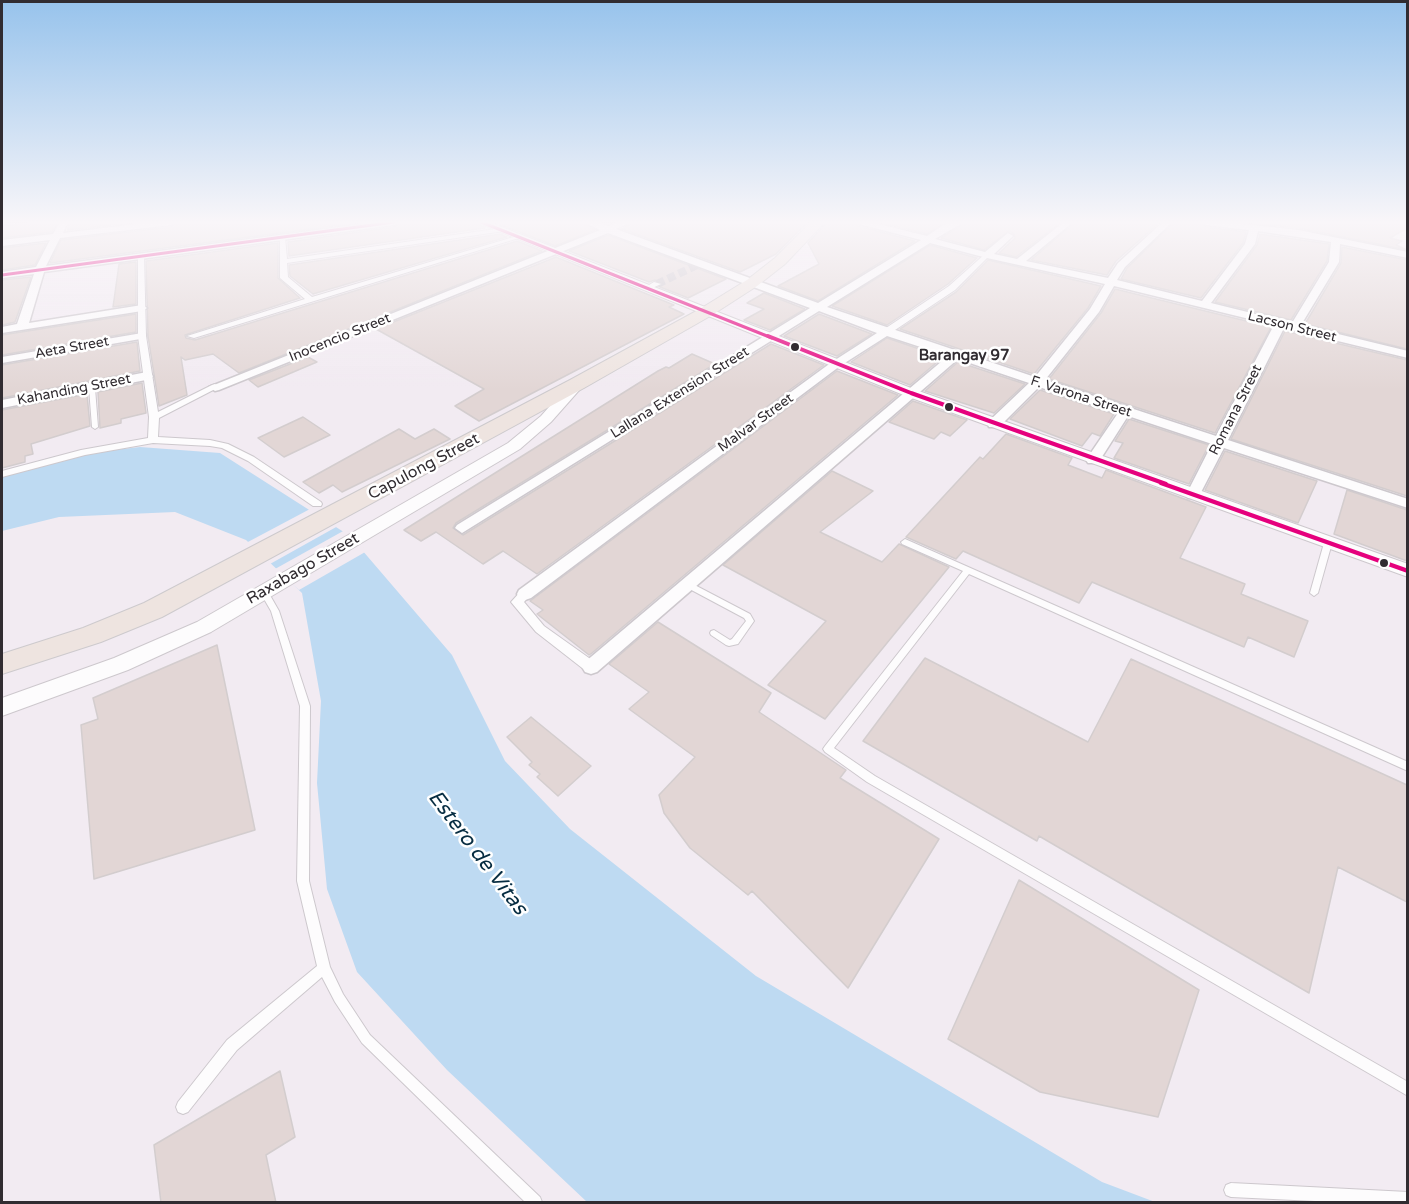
<!DOCTYPE html>
<html>
<head>
<meta charset="utf-8">
<style>
	body { margin:0 }
	#map { position:relative; width:1409px; height:1204px; overflow:hidden; background:#f2ebf2; font-family:"Varela Round",sans-serif }
	canvas { display:block }
	.frame { position:absolute; inset:0; border:3px solid #312c31; pointer-events:none }
</style>
</head>
<body>
<div id="map">
<canvas width="1409" height="1204"></canvas>
<div class="frame"></div>
</div>
<script>
const context = document.querySelector('canvas').getContext('2d');
context.lineJoin = 'round';
function fill(path, color) {
  context.fillStyle = color;
  context.fill(path, 'evenodd');
}
function toPath(rows) {
  const path = new Path2D();
  for (const r of rows) {
    path.moveTo(r[0], r[1]);
    for (let i = 2; i < r.length; i += 2) path.lineTo(r[i], r[i + 1]);
  }
  return path;
}
function stroke(path, color, width, dash) {
  context.strokeStyle = color;
  context.lineWidth = width;
  context.lineCap = dash ? 'butt' : 'round';
  context.setLineDash(dash || []);
  context.stroke(path);
}
function label(font, color, halo, rows, align = 'center') {
  context.font = font + ' "Varela Round",sans-serif';
  context.lineWidth = 5;
  context.setLineDash([]);
  context.textBaseline = 'middle';
  context.strokeStyle = halo;
  context.fillStyle = color;
  for (const [text, x, y, turn = 0] of rows) {
    context.save();
    context.translate(x, y);
    context.rotate((+turn || 0) * Math.PI / 180);
    context.textAlign = isNaN(turn) ? turn : align;
    if (halo) context.strokeText(text, 0, 0);
    context.fillText(text, 0, 0);
    context.restore();
  }
}
fill(toPath([
	[140,447,220,453,350,536,452,655,505,761,570,829,756,976,1102,1182,1155,1202,587,1202,447,1070,357,972,327,889,317,783,321,701,302,593,246,540,175,512,59,517,2,531,2,471,52,457]
]), '#bedaf2');
fill(toPath([
	[310,509,338,526,270,564,246,543],
	[345,530,352,534,367,551,299,590,275,569]
]), '#f2ebf2');
const building = toPath([
	[38,222,58,222,52,232,2,238,2,226,38,222],
	[70,222,138,222,67,230,70,222],
	[177,222,364,222,50,263,61,240,171,227,177,222],
	[400,222,474,222,485,228,289,256,288,242,394,227,400,222],
	[494,222,582,222,595,230,555,246,494,222],
	[633,222,808,222,776,254,740,272,622,229,633,222],
	[827,222,856,222,858,226,915,241,818,301,778,286,819,264,808,243,827,222],
	[878,222,947,222,927,234,878,222],
	[966,222,1061,222,1016,257,999,253,1015,238,1014,234,1009,231,984,250,941,238,966,222],
	[1075,222,1160,222,1116,261,1107,275,1031,260,1075,222],
	[1174,222,1200,222,1206,227,1246,232,1243,243,1201,298,1121,279,1127,268,1174,222],
	[1241,222,1407,222,1407,228,1390,238,1402,241,1396,245,1407,250,1298,228,1241,222],
	[500,234,507,237,313,294,290,276,289,265,500,234],
	[1260,234,1329,244,1327,261,1291,320,1215,302,1257,245,1260,234],
	[608,235,726,279,688,298,660,287,663,285,662,282,655,280,649,282,569,251,608,235],
	[517,241,542,251,239,373,213,354,185,360,181,357,187,395,159,406,148,336,146,261,278,243,278,278,300,298,185,335,186,338,195,340,517,241],
	[46,243,35,265,2,270,2,248,46,243],
	[930,245,977,258,948,284,887,325,832,306,930,245],
	[1342,247,1407,260,1407,349,1305,324,1341,263,1342,247],
	[556,257,674,305,669,307,684,314,479,421,455,406,484,389,376,329,556,257],
	[988,260,1101,286,1088,308,1034,374,900,329,956,292,988,260],
	[136,262,136,304,113,307,119,264,136,262],
	[31,277,15,322,2,325,2,280,31,277],
	[1115,289,1271,327,1215,433,1049,379,1101,313,1115,289],
	[764,293,805,309,770,330,744,320,764,309,747,303,764,293],
	[136,314,136,332,2,355,2,335,136,314],
	[819,314,872,334,837,356,784,336,819,314],
	[1285,331,1407,360,1407,496,1231,439,1285,331],
	[887,338,943,357,910,385,851,362,887,338],
	[137,342,140,371,2,398,2,365,137,342],
	[771,344,824,365,537,574,503,551,483,564,436,532,421,541,404,530,658,371,666,367,669,368,692,354,715,364,456,523,453,528,463,535,771,344],
	[308,357,317,362,258,387,249,380,308,357],
	[958,362,1025,384,994,413,925,391,958,362],
	[837,371,898,395,592,653,589,655,537,614,543,610,530,601,837,371],
	[142,383,146,413,121,419,121,423,100,428,98,392,142,383],
	[1040,390,1114,414,1100,436,1092,433,1082,446,1010,419,1040,390],
	[87,394,90,426,31,444,33,454,25,456,25,462,2,468,2,410,87,394],
	[913,401,967,420,950,436,941,432,934,439,889,422,913,401],
	[303,417,330,435,284,457,258,438,303,417],
	[1129,419,1209,445,1189,484,1114,458,1123,443,1115,441,1129,419],
	[399,429,415,439,434,429,450,439,342,492,333,485,319,493,303,482,399,429],
	[1006,434,1072,458,1068,465,1102,478,1106,470,1206,507,1180,558,1245,584,1241,594,1308,621,1294,657,1248,637,1244,647,1092,582,1079,603,963,551,956,559,906,537,980,457,983,459,1006,434],
	[1225,451,1317,481,1298,523,1205,490,1225,451],
	[832,471,873,491,820,532,882,562,899,544,949,567,825,719,768,685,826,621,723,565,832,471],
	[1347,490,1407,510,1407,561,1334,534,1347,490],
	[658,622,771,693,759,712,846,770,840,778,939,839,848,988,752,891,748,895,690,848,664,813,659,795,695,757,629,709,649,692,609,664,658,622],
	[217,645,255,830,94,879,81,725,98,719,93,698,217,645],
	[925,658,1088,742,1131,659,1407,785,1407,902,1338,867,1309,993,1039,836,1037,841,863,741,925,658],
	[531,717,591,766,558,796,537,777,540,774,529,765,532,762,507,737,531,717],
	[1019,880,1199,990,1158,1117,1040,1092,948,1039,1019,880],
	[280,1071,295,1137,266,1155,276,1203,161,1203,154,1145,280,1071]
]);
fill(building, '#e2d6d5');
stroke(building, '#d3cdce', 1.5);
stroke(toPath([
	[657,284,697,265]
]), '#cbc5cb', 8, [8, 4]);
const service = toPath([
	[92,386,95,388,98,427,95,429,92,427,89,388,92,386],
	[905,539,1408,762,1408,771,969,574,834,748,875,776,1408,1082,1408,1096,867,782,825,752,823,749,825,746,963,571,902,544,901,542,905,539],
	[1328,540,1332,543,1318,593,1314,596,1310,593,1324,543,1328,540],
	[687,581,750,614,754,621,738,644,729,646,726,645,711,635,710,633,711,631,714,630,730,640,732,639,746,621,744,618,684,586,683,584,687,581],
	[264,589,267,590,279,611,310,706,309,881,330,967,343,994,370,1035,540,1197,542,1202,525,1202,362,1043,335,1002,322,977,237,1050,188,1112,183,1114,178,1112,176,1107,178,1102,227,1040,317,966,297,881,300,706,271,611,260,592,264,589],
	[1231,1183,1408,1192,1408,1202,1336,1202,1231,1197,1226,1195,1224,1190,1226,1185,1231,1183]
]);
const pedestrian = toPath([
	[502,228,505,230,504,231,287,263,288,277,312,297,517,236,522,237,194,338,187,336,305,299,280,278,280,236,285,237,287,259,502,228],
	[141,254,144,256,146,336,158,412,212,385,215,384,219,387,159,418,158,437,210,440,228,444,254,457,321,502,322,504,321,506,313,506,248,461,222,448,210,446,153,443,85,455,2,477,2,471,81,450,148,438,149,417,138,336,138,256,141,254],
	[985,254,990,255,955,290,889,334,883,334,883,330,949,286,985,254],
	[654,282,661,284,648,290,644,288,654,282],
	[525,590,531,594,524,602,544,626,596,663,597,667,596,671,586,671,536,632,511,602,521,591,525,590]
]);
const minor = toPath([
	[60,222,68,222,63,233,153,222,175,222,171,225,60,238,46,266,378,222,398,222,394,225,44,272,29,323,142,305,147,308,142,311,2,333,2,327,17,324,34,274,2,278,2,272,36,267,50,240,2,246,2,240,53,234,60,222],
	[584,222,595,222,608,226,620,222,631,222,616,229,818,303,921,240,859,224,858,222,870,222,927,236,945,224,964,222,935,239,985,252,1008,233,1013,236,994,254,1017,259,1064,222,1073,222,1026,261,1108,278,1118,263,1163,222,1172,222,1125,267,1117,280,1202,301,1245,244,1249,230,1206,225,1202,222,1224,222,1298,230,1408,252,1408,258,1340,244,1339,262,1301,325,1408,351,1408,358,1284,328,1228,440,1408,499,1408,508,1224,448,1198,498,1188,498,1186,495,1212,444,1128,416,1098,463,1088,463,1086,460,1118,413,1039,387,999,427,989,427,988,424,989,421,1029,383,958,359,597,672,591,674,585,672,582,667,585,662,948,356,887,336,840,366,531,598,525,600,519,598,517,594,519,590,832,362,877,333,819,311,462,533,455,528,457,525,810,308,608,233,219,390,215,391,209,387,600,230,584,222],
	[1258,231,1331,242,1329,262,1292,323,1211,303,1255,244,1258,231],
	[930,243,987,258,1105,284,1090,309,1035,377,827,307,930,243],
	[1114,286,1274,325,1216,436,1045,380,1099,312,1114,286],
	[142,333,146,334,146,338,2,363,2,357,142,333],
	[147,372,153,376,151,379,2,408,2,400,147,372]
]);
const tertiary = toPath([
	[476,222,489,222,916,390,1408,564,1408,577,906,396,476,222],
	[577,380,584,384,582,387,551,422,520,449,211,632,128,670,2,716,2,698,114,658,197,622,508,443,541,416,572,381,577,380]
]);
const primary = toPath([
	[811,222,825,222,785,264,757,286,712,315,584,388,162,617,101,642,2,674,2,654,83,628,144,603,570,380,700,309,747,280,775,258,811,222]
]);
stroke(service, '#cdc8cd', 2);
stroke(pedestrian, '#cdc8cd', 2);
stroke(minor, '#cdc8cd', 3);
stroke(tertiary, '#cdc8cd', 2);
stroke(primary, '#cdcacd', 2);
fill(service, '#fdfcfd');
fill(pedestrian, '#fdfcfd');
fill(minor, '#fdfcfd');
fill(tertiary, '#fdfcfd');
fill(primary, '#eee4e0');
stroke(toPath([
	[481,222,772,338],
	[2,275,394,222]
]), '#e5007d', 3);
stroke(toPath([
	[768,336,911,393,1166,484]
]), '#e5007d', 4);
stroke(toPath([
	[1161,483,1408,571]
]), '#e5007d', 4.5);
const sky = context.createLinearGradient(0, 0, 0, 390);
sky.addColorStop(0, '#97c3ec');
sky.addColorStop(0.57, '#f9f6f9');
sky.addColorStop(1, '#f9f6f900');
context.fillStyle = sky;
context.fillRect(0, 0, 1409, 390);
for (const [x, y, r, color] of [
	[795,347,5,"#312c31"],
	[949,407,5,"#312c31"],
	[1384,563,5,"#312c31"]
]) {
  const dot = new Path2D();
  dot.arc(x, y, r, 0, 2 * Math.PI);
  context.fillStyle = color;
  context.fill(dot);
  stroke(dot, '#fff', 2);
}
label('14px', '#312c31', '#fff', [
	["Lacson Street",1292,327,14],
	["Inocencio Street",340,338,-22],
	["Aeta Street",72,348,-10],
	["Kahanding Street",74,390,-11],
	["Lallana Extension Street",680,393,-32],
	["F. Varona Street",1081,397,18],
	["Romana Street",1236,410,-63],
	["Malvar Street",756,423,-36]
]);
label('bold 15px', '#312c31', '#fff', [
	["Barangay 97",964,356]
]);
label('16px', '#312c31', '#fff', [
	["Capulong Street",424,467,-28],
	["Raxabago Street",303,569,-30]
]);
label('italic 21px', '#072d42', '#fff', [
	["Estero de Vitas",477,853,53]
]);
</script>
</body>
</html>
